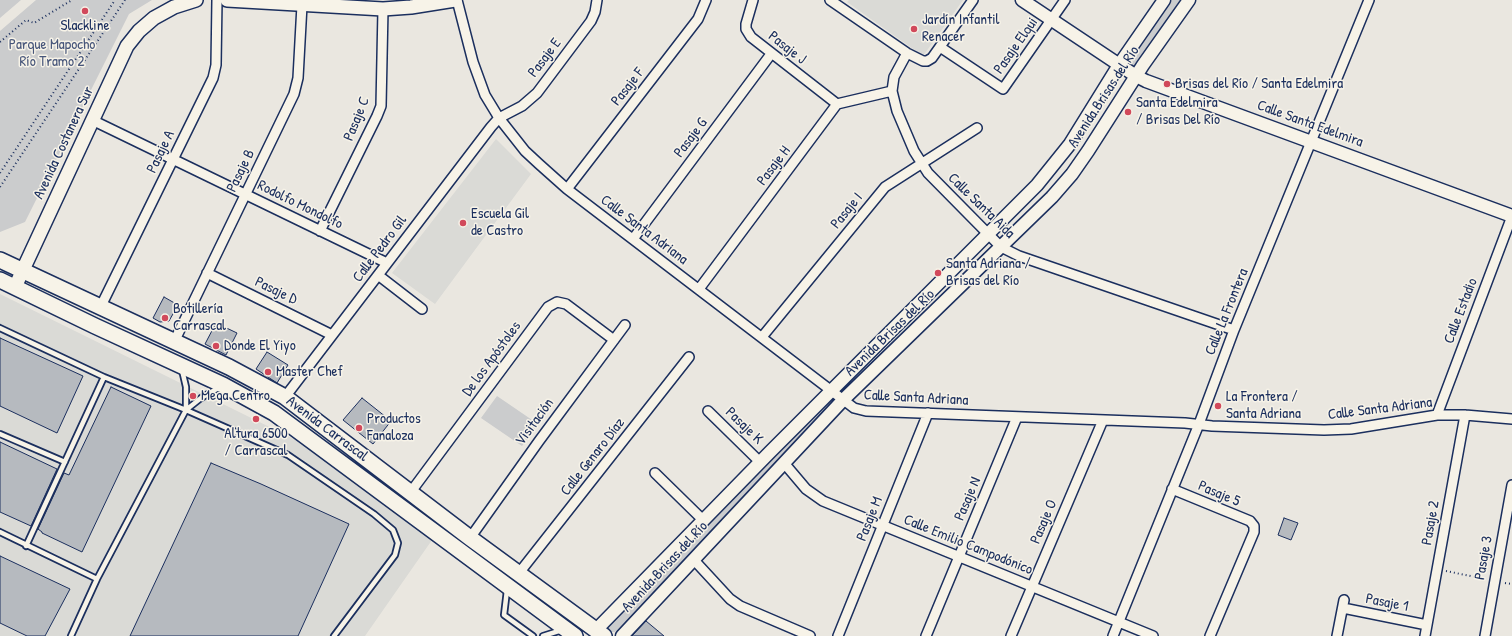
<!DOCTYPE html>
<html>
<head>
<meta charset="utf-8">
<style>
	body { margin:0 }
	canvas { display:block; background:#eae7e0 }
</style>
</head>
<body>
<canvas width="1512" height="636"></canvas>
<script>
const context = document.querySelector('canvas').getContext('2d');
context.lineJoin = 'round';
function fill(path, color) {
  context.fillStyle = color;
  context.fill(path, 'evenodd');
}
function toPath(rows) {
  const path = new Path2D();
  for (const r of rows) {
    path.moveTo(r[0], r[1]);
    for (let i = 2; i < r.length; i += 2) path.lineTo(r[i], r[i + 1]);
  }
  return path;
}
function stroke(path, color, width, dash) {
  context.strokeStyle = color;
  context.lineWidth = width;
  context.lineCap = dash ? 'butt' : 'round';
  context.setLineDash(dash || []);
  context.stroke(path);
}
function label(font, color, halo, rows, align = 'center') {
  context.font = font + ' "Patrick Hand",sans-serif';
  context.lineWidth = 3;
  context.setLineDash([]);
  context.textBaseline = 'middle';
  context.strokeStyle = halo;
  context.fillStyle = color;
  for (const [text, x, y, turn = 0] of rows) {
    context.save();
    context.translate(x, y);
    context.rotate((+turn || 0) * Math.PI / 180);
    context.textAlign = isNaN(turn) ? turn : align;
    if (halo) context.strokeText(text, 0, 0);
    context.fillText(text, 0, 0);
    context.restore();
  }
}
fill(toPath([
	[849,0,963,0,923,56,847,2],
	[496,139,531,174,435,304,392,273],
	[0,294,306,445,432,540,365,636,0,636]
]), '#dadad6');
fill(toPath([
	[0,0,21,0,0,18],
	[36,0,152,0,129,14,25,222,0,232,0,31],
	[1172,0,1182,0,1138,65,1134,67,1132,66,1129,61],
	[497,396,538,424,522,446,481,418],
	[827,402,831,406,615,632,611,632,608,629,609,626]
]), '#cbcccd');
const building = toPath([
	[164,297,178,305,169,321,160,322,153,318,164,297],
	[216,323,237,333,226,355,205,344,216,323],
	[0,338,83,376,57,433,0,406,0,338],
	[267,352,288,365,277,383,256,369,267,352],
	[111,387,151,406,82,552,42,533,42,532,38,529,64,473,69,475,111,387],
	[362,398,391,421,373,444,343,420,362,398],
	[0,442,57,469,31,526,0,512,0,442],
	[211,463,261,484,349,524,298,636,130,636,211,463],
	[1284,518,1298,523,1291,540,1278,535,1284,518],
	[0,556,70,589,45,636,27,636,0,623,0,556],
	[646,621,664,636,632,636,646,621]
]);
fill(building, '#b6babf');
stroke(building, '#1b2f5e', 1);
const service = toPath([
	[0,328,104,377,186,410,288,455,374,514,393,530,398,543,395,555,334,636],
	[182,370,186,387,186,410],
	[0,434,65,462],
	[0,532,97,579,71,636],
	[26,546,104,377],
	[97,579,186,410,201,398,220,387],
	[507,590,504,615,533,636],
	[543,636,562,630]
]);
const minor = toPath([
	[457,0,473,62,485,95,499,118,525,151,539,164,567,189,854,408,866,411,1185,423,1212,426,1324,430,1351,429,1437,415,1465,415,1512,419],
	[753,0,746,24,746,29,751,37,837,104],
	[830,0,907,53,923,61,927,61,932,58,973,0],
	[940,47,1003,89,1065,0],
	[907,53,894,77,892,91,897,111,914,151,928,173,1001,247,1019,256,1234,330],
	[92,120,387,263],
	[567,189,698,19,706,0],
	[320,231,377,116,381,106,383,9],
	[633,239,771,54],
	[207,273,332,335],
	[378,275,422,309],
	[699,289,837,104,892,91],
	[100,308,213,78,216,65,217,0],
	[762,337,885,187,977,128],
	[174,342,294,94,298,78,302,5],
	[285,397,491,127,499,118,522,106,537,93,591,21,595,12,597,0],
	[708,411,760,462],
	[1437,415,1512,216],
	[784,463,806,489,823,501,1153,636],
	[655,473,703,520],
	[1172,489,1250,521,1254,526,1254,532,1210,636],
	[410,493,548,307,557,302,566,304,614,340],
	[470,538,539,441,625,325],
	[694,560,730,599,740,606,810,636],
	[519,573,689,357],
	[1343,608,1427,625],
	[838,636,928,413],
	[926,636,1017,417],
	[1011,636,1103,420],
	[1113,636,1199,424,1234,330,1369,0],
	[1337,636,1344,600],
	[1425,636,1465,415],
	[1485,636,1512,485]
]);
const tertiary = toPath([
	[1022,0,1136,76,1146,81,1512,216],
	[596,630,770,452,1037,185,1070,144,1119,65,1164,0],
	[622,636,843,400,1052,197,1072,174,1088,151,1143,65,1189,0]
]);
const secondary = toPath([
	[227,0,383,9,411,7,455,0],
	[15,287,127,46,139,31,154,18,174,7,196,0]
]);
const primary = toPath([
	[0,260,229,367,285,397,470,538,604,636],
	[0,280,95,326,223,385,274,413,575,636]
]);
stroke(service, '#1b2f5e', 8);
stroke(minor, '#1b2f5e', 12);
stroke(tertiary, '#1b2f5e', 15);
stroke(secondary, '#1b2f5e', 16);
stroke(primary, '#1b2f5e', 18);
stroke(toPath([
	[0,42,26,20,34,23,72,0],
	[0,173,115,0],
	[0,187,125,0],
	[1446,571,1485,579],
	[1505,583,1512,584]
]), '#1b2f5e', 2, [1, 3]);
stroke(service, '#f7f3e8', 4.5);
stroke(minor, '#f7f3e8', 9);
stroke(tertiary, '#f7f3e8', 12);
stroke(secondary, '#f7f3e8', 13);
stroke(primary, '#f7f3e8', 15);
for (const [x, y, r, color] of [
	[85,11,4,"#d1495b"],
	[914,29,4,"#d1495b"],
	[1167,84,4,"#d1495b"],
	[1128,112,4,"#d1495b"],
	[463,223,4,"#d1495b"],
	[938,273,4,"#d1495b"],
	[165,318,4,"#d1495b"],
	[216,346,4,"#d1495b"],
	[268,372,4,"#d1495b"],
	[193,396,4,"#d1495b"],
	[1218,406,4,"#d1495b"],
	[256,419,4,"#d1495b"],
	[359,428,4,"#d1495b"]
]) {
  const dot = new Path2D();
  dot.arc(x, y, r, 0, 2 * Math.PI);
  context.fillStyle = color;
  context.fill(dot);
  stroke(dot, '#f7f3e8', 1.5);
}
label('15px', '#1b2f5e', '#f7f3e8', [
	["Jardín Infantil",922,20],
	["Renacer",922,37],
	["Slackline",85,26,"center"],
	["Brisas del Río / Santa Edelmira",1175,84],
	["Santa Edelmira",1136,103],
	["/ Brisas Del Río",1136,120],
	["Escuela Gil",471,214],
	["de Castro",471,231],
	["Santa Adriana /",946,264],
	["Brisas del Río",946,281],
	["Botillería",173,309],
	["Carrascal",173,326],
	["Donde El Yiyo",224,346],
	["Master Chef",276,372],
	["Mega Centro",201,396],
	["La Frontera /",1226,397],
	["Santa Adriana",1226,414],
	["Productos",367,419],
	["Fanaloza",367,436],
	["Altura 6500",256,434,"center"],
	["/ Carrascal",256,451,"center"]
], 'left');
label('15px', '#47567a', '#f7f3e8', [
	["Parque Mapocho",52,45],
	["Río Tramo 2",52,62]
]);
label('15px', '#1b2f5e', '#f7f3e8', [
	["Pasaje Elqui",1016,46,-55],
	["Pasaje J",787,48,38],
	["Pasaje E",545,58,-53],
	["Pasaje F",628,87,-52],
	["Avenida Brisas del Río",1104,97,-57],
	["Pasaje C",357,119,-68],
	["Calle Santa Edelmira",1310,124,20],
	["Pasaje G",691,138,-53],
	["Avenida Costanera Sur",64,143,-65],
	["Pasaje A",161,152,-64],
	["Pasaje H",774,166,-53],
	["Pasaje B",241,171,-64],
	["Rodolfo Mondolfo",300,205,26],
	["Calle Santa Aida",981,206,44],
	["Pasaje I",847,211,-51],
	["Calle Santa Adriana",644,230,37],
	["Calle Pedro Gil",380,249,-53],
	["Pasaje D",276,291,26],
	["Calle Estadio",1461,311,-69],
	["Calle La Frontera",1227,312,-68],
	["Avenida Brisas del Río",890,333,-44],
	["De los Apóstoles",492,359,-54],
	["Calle Santa Adriana",916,398,3],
	["Calle Santa Adriana",1380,409,-7],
	["Visitación",535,422,-54],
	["Pasaje K",744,426,44],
	["Avenida Carrascal",327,429,37],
	["Calle Genaro Díaz",593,457,-52],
	["Pasaje 5",1219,494,23],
	["Pasaje N",968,499,-67],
	["Pasaje M",870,519,-68],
	["Pasaje O",1044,522,-67],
	["Pasaje 2",1431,523,-80],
	["Calle Emilio Campodónico",968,545,22],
	["Pasaje 3",1484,558,-80],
	["Avenida Brisas del Río",665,567,-47],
	["Pasaje 1",1387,603,11]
]);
</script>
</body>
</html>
